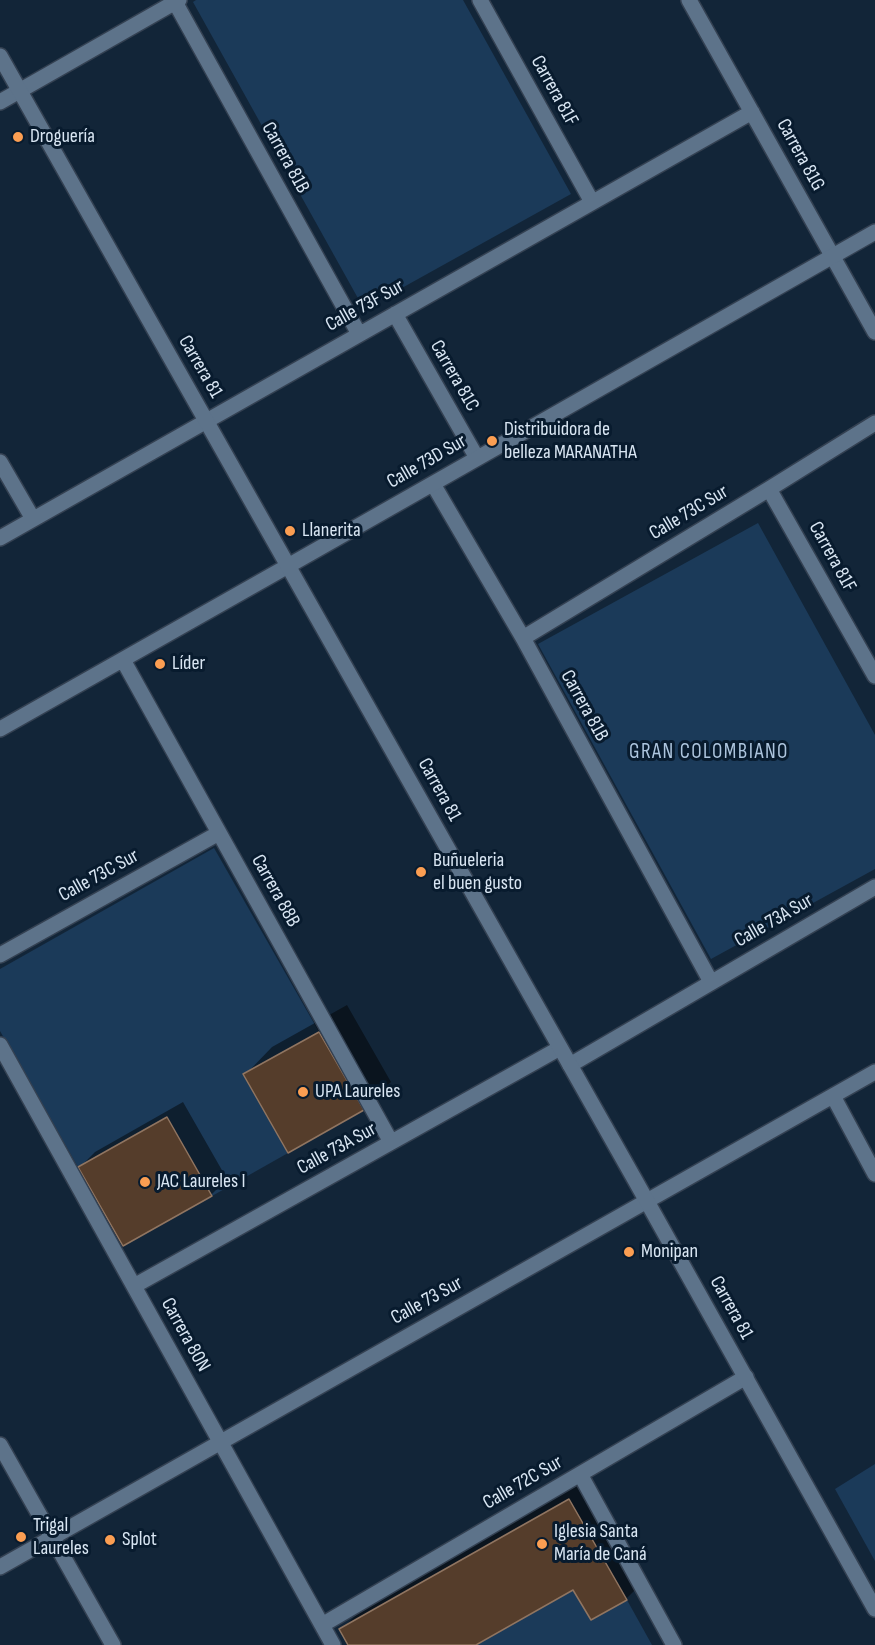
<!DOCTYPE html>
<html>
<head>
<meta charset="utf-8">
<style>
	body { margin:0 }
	canvas { display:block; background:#122538 }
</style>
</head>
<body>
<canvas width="875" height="1645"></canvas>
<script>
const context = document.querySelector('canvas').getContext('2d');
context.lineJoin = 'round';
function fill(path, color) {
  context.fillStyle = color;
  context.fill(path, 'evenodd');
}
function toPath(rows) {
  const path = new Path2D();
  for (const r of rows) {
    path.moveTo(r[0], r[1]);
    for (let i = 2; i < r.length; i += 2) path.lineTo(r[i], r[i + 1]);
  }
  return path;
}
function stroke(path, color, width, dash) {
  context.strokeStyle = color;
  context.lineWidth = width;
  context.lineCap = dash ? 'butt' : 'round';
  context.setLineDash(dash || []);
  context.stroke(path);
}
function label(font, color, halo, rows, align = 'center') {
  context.font = font + ' "Sofia Sans Condensed",sans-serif';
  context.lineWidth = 6;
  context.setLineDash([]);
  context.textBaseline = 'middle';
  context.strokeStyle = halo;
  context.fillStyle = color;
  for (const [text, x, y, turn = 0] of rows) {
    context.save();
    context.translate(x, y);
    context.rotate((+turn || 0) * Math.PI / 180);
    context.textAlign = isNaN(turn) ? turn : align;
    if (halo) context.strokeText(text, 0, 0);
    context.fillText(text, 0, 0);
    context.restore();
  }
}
fill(toPath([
	[196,0,463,0,571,194,364,309,193,2],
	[758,523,875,735,875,869,711,959,538,644],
	[214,848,319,1032,243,1074,288,1153,212,1196,167,1117,78,1167,0,1031,0,969],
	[875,1464,875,1561,835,1489],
	[573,1590,591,1620,627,1600,652,1645,476,1645]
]), '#1b3a59');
fill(toPath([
	[347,1005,391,1082,363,1109,245,1075,272,1047],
	[183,1102,227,1179,211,1195,124,1244,80,1167,95,1152],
	[589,1479,646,1579,626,1599,574,1588,473,1645,350,1645,341,1630,362,1609]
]), '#0007');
const building = toPath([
	[319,1032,364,1110,288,1153,243,1074,319,1032],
	[167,1117,212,1196,123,1246,78,1167,167,1117],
	[569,1499,627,1600,591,1620,573,1590,476,1645,348,1645,339,1629,569,1499]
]);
fill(building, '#553d2b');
stroke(building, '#907561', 1.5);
const minor = toPath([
	[480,0,592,202],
	[689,0,875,332],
	[175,2,359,334],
	[0,102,179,0],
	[395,314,477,458],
	[0,462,33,519],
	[433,484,523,638,711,982],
	[769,489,875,676],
	[0,538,752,112],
	[523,638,769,489,875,423],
	[123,660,391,1142],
	[0,729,288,566],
	[0,955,219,833],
	[0,1045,333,1645],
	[570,1065,875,887],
	[833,1096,875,1174],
	[134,1286,560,1048],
	[0,1445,113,1645],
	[580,1474,674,1645],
	[0,1567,875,1072],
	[322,1625,746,1377]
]);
const tertiary = toPath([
	[0,56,635,1180,875,1609],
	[288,566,875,232]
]);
stroke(minor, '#344152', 18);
stroke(tertiary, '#344152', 18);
stroke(minor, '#5d738a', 15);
stroke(tertiary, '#5d738a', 15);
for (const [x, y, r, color] of [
	[18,137,6,"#fb9e52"],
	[492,441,6,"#fb9e52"],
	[290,531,6,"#fb9e52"],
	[160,664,6,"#fb9e52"],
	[421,872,6,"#fb9e52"],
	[303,1092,6,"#fb9e52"],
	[145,1182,6,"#fb9e52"],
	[629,1252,6,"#fb9e52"],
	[21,1537,6,"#fb9e52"],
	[110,1540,6,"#fb9e52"],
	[542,1544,6,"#fb9e52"]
]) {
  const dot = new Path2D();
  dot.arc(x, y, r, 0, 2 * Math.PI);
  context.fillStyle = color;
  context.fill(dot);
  stroke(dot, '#081b2e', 2);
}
label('20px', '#d9e6f3', '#081b2e', [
	["Carrera 81F",554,91,61],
	["Carrera 81G",800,155,61],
	["Carrera 81B",285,158,61],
	["Calle 73F Sur",365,306,-29],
	["Carrera 81",200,367,60],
	["Carrera 81C",454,376,60],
	["Calle 73D Sur",427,462,-30],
	["Calle 73C Sur",689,513,-31],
	["Carrera 81F",832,557,61],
	["Carrera 81B",584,706,61],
	["Carrera 81",439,790,61],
	["Calle 73C Sur",99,876,-29],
	["Carrera 88B",275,891,61],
	["Calle 73A Sur",774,921,-30],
	["Calle 73A Sur",337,1149,-29],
	["Calle 73 Sur",427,1301,-29],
	["Carrera 81",731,1308,61],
	["Carrera 80N",185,1335,61],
	["Calle 72C Sur",523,1483,-30]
]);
label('20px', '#d9e6f3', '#081b2e', [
	["Droguería",30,137],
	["Distribuidora de",504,430],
	["belleza MARANATHA",504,453],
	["Llanerita",302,531],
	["Líder",172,664],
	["Buñueleria",433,861],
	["el buen gusto",433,884],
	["UPA Laureles",315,1092],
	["JAC Laureles I",157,1182],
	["Monipan",641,1252],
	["Trigal",33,1526],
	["Laureles",33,1549],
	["Iglesia Santa",554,1532],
	["María de Caná",554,1555],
	["Splot",122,1540]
], 'left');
context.letterSpacing = '1.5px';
label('21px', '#adc5de', '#081b2e', [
	["GRAN COLOMBIANO",709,753]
]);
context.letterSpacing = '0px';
</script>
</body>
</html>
